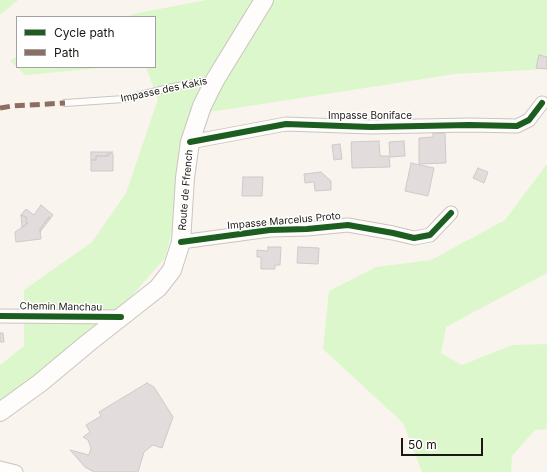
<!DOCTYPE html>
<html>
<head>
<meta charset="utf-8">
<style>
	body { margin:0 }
	#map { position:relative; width:547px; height:472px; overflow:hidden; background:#faf4ee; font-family:Inter,sans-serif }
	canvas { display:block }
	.legend { position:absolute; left:16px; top:16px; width:140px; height:52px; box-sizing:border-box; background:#fff; border:1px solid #a4a2a0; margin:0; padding:5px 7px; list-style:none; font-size:12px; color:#1c1712 }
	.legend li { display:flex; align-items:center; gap:8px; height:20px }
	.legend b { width:20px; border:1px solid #a4a2a0 }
	.scale { position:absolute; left:401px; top:438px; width:82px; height:18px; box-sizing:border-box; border:2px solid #1c1712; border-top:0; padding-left:5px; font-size:12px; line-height:14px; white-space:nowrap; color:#1c1712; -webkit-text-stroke:3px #fff; paint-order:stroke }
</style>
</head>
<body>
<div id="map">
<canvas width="547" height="472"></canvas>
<ul class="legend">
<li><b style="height:5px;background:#1b5e20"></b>Cycle path</li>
<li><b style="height:5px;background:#8d6e63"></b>Path</li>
</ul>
<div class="scale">50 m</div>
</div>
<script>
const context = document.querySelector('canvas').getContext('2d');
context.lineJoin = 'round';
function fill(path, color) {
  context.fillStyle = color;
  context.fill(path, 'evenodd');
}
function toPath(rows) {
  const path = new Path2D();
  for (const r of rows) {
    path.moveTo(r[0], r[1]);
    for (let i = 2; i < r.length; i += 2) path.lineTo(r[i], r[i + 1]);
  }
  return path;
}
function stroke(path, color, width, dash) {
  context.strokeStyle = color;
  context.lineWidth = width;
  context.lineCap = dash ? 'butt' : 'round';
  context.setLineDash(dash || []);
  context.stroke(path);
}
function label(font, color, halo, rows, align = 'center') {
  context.font = font + ' Inter,sans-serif';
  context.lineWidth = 3;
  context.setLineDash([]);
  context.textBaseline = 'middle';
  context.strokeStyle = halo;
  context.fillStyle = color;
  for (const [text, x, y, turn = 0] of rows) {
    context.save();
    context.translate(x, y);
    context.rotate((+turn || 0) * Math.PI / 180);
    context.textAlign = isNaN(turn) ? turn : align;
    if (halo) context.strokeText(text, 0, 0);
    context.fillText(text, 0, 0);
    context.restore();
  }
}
fill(toPath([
	[0,0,18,0,0,15],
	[206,0,547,0,547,69,455,74,230,109,191,114,179,206,165,258,131,297,34,380,0,402,0,365,24,346,24,290,92,242,126,193,158,99,146,67,155,67,155,17,126,17,133,14],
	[17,56,17,67,110,67,25,75,10,61],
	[547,164,547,273,446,327,441,353,462,365,512,345,547,344,547,429,535,430,512,456,511,472,422,472,403,423,323,349,329,291,376,267,431,260,505,220]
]), '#dcf7cb');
const building = toPath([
	[539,55,547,57,547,69,536,68,539,55],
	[433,133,445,133,446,163,419,164,419,138,433,137,433,133],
	[379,141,380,156,389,156,390,167,352,168,351,142,379,141],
	[404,141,405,156,390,157,389,142,404,141],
	[340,144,342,159,334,160,332,145,340,144],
	[91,152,113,152,108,154,108,156,96,156,96,160,91,160,91,152],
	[108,154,113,154,113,171,91,171,91,160,96,160,96,156,108,156,108,154],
	[411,163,434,168,428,196,405,191,411,163],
	[478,168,488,172,484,183,473,178,478,168],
	[321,172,331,181,331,190,315,191,314,182,305,183,304,174,321,172],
	[243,177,263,177,262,196,242,196,243,177],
	[41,205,53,215,50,219,49,217,40,229,41,239,16,242,15,232,27,224,26,217,21,215,26,209,34,215,41,205],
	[21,215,26,217,27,224,22,227,21,215],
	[49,217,50,219,40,232,40,229,49,217],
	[268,247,281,247,280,265,275,265,275,269,261,269,261,257,257,257,257,250,268,251,268,247],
	[298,247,319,248,318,264,297,263,298,247],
	[0,333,3,333,4,342,0,342,0,333],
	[147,383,154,387,173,417,162,448,153,445,144,452,138,472,94,472,85,467,70,450,89,455,91,448,88,440,83,437,90,432,86,425,101,416,99,412,147,383]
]);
fill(building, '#e2dcdc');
stroke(building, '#cfc9c9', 1);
const service = toPath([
	[65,103,124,99,173,87,211,80]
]);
const minor = toPath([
	[190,142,286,124,371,127,469,125,517,126,529,120,542,103],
	[181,242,270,230,307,229,348,225,393,233,414,238,430,235,451,213],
	[0,316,121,317],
	[0,468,16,472]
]);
const secondary = toPath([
	[0,412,40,383,88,343,158,288,172,270,181,242,185,178,190,142,202,106,215,80,264,0]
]);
stroke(service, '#cac5bf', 8);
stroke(minor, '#cac5bf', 15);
stroke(secondary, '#cac5bf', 20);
stroke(service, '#fefdfc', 6);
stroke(minor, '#fefdfc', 13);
stroke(secondary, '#fefdfc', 18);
stroke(toPath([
	[0,108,12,106,65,103]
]), '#8d6e63', 5, [10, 5]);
stroke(toPath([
	[190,142,286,124,371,127,469,125,517,126,529,120,542,103],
	[181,242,270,230,307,229,348,225,393,233,414,238,430,235,451,213],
	[0,316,121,317]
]), '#1b5e20', 6);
label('10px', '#1c1712', '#fff', [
	["Impasse des Kakis",164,90,-12],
	["Impasse Boniface",370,116],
	["Route de Ffrench",186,190,-85],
	["Impasse Marcelus Proto",284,221,-5],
	["Chemin Manchau",61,307,1]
]);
</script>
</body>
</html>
